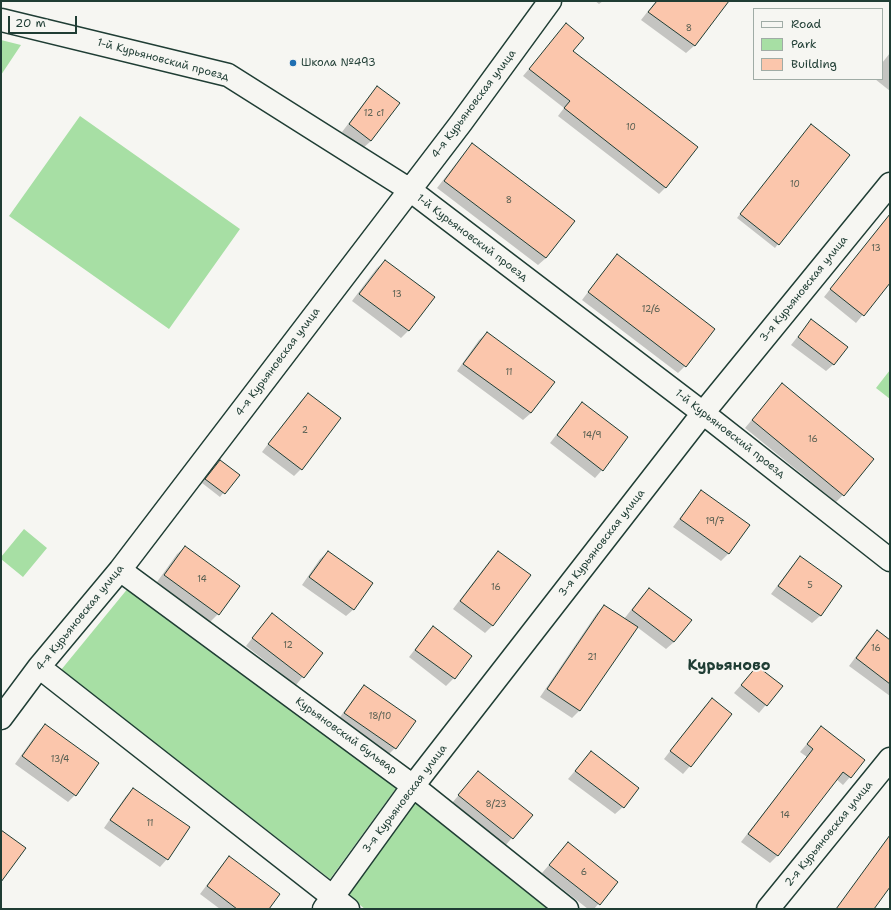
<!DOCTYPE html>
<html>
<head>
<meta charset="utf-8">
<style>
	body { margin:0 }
	#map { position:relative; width:891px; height:910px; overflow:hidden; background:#f6f6f2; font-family:"Shantell Sans",sans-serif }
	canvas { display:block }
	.frame { position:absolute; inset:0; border:2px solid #1f3d34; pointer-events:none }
	.legend { position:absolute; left:753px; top:8px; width:130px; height:72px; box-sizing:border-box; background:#f6f6f2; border:1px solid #a0aca6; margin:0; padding:5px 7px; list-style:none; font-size:12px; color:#1f3d34 }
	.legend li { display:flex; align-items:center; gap:8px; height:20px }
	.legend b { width:20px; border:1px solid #a0aca6 }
	.scale { position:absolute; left:8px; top:16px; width:69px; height:18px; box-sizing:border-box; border:2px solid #1f3d34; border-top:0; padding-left:5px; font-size:12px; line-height:14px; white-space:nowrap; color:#1f3d34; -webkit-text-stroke:3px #f6f6f2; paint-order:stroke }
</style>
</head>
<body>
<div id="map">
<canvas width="891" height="910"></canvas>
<div class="frame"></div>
<ul class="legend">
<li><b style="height:5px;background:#f6f6f2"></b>Road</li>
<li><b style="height:11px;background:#a7dfa4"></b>Park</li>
<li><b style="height:11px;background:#fbc6ac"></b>Building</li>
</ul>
<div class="scale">20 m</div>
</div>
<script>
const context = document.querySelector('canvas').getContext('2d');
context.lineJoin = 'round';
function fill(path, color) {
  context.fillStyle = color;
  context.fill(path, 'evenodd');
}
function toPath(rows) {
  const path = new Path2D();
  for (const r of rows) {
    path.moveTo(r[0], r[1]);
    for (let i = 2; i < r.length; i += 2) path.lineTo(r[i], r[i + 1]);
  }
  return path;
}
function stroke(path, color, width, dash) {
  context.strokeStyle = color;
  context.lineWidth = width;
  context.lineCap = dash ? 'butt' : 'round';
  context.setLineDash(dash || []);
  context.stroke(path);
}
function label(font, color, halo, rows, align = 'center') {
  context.font = font + ' "Shantell Sans",sans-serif';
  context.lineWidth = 4;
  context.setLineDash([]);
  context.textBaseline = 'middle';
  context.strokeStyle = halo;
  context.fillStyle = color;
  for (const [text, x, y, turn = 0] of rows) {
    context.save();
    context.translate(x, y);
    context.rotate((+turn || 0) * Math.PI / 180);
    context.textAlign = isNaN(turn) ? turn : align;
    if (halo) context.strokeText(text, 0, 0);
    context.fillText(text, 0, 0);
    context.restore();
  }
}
fill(toPath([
	[1,40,21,45,1,75],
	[80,116,240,229,169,329,9,216],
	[890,370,890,399,876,388],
	[24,529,47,548,23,577,1,559,1,557],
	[129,587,397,787,330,879,61,670],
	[416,800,550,909,365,909,347,895]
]), '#a7dfa4');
fill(toPath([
	[595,1,603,1,599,4],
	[656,1,727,1,694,46,686,53,641,20],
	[566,25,572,51,666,187,659,194,558,116,564,108,523,76],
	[890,53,890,91,875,79,882,79,882,63],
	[377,88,399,103,371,141,363,148,342,132,370,95],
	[811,125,778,244,775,248,737,218],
	[472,145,546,258,538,265,437,188,465,152],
	[890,214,890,282,856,323,824,297],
	[617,256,685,366,678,373,582,300,610,263],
	[385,261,433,298,408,331,401,338,352,301,377,268],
	[811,320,834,364,826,371,791,345],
	[487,333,553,382,531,413,523,420,457,371,479,340],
	[782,384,843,495,836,502,745,428],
	[308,394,301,469,294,476,262,452,300,402],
	[582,404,602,470,595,478,550,443,575,411],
	[217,464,238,475,220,497,202,483],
	[701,491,749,525,728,554,721,561,673,527,694,499],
	[185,547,238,586,218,614,210,622,157,582,177,554],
	[328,552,354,609,346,616,302,585,320,559],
	[499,552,530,576,492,626,485,633,453,609,491,559],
	[800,557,841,587,820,616,812,623,771,594,793,565],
	[649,589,674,642,666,649,637,627,579,711,572,718,540,697,597,613,604,606,624,619,642,596],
	[265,622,322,653,296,685,246,646],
	[433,628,471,656,454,678,446,686,409,657,426,635],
	[877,631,890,641,890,696,849,666,869,639],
	[757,667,781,687,759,713,734,693],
	[364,686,414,721,395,748,387,756,337,721,357,694],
	[712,700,690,766,683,774,664,759,704,707],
	[45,725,75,795,68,802,15,764,37,733],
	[821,727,850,777,843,785,836,779,777,856,770,863,741,842,807,757,800,752],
	[591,752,623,807,615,814,568,779],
	[478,772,531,815,505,846,452,803],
	[133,789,167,859,160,867,104,828,126,796],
	[568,843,617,882,594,909,588,909,542,873],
	[229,857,267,909,220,909,200,894,222,865]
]), '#0003');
const building = toPath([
	[657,1,729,1,695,46,648,12,657,1],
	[566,23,584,38,573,51,698,147,666,188,564,108,570,101,529,69,566,23],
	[377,86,400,103,371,141,349,124,377,86],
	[811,124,850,155,779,245,740,214,811,124],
	[472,143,575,221,546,258,444,181,472,143],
	[890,214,890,283,864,316,830,289,890,214],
	[617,254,715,329,686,367,588,292,617,254],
	[385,260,435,297,409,331,359,294,385,260],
	[811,319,848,347,834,365,798,337,811,319],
	[487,332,555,382,531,413,463,364,487,332],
	[782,383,874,459,844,496,752,420,782,383],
	[308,393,341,418,302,470,268,444,308,393],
	[582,402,628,437,603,471,557,435,582,402],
	[220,460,240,475,225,494,205,479,220,460],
	[701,490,750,525,729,554,680,519,701,490],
	[185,546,240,586,219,615,164,575,185,546],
	[328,551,373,583,354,610,309,577,328,551],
	[498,551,531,575,493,626,460,601,498,551],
	[800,556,842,586,821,616,778,586,800,556],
	[649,588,692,620,674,642,632,610,649,588],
	[604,605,638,627,580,711,547,689,604,605],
	[272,613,323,653,304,678,252,638,272,613],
	[433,626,472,656,455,679,415,650,433,626],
	[877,630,890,640,890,684,856,658,877,630],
	[757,666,783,686,767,706,741,685,757,666],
	[364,685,416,721,396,749,344,713,364,685],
	[712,698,732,714,691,767,670,751,712,698],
	[45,724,99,763,76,796,22,756,45,724],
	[821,726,865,760,851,778,843,772,778,856,748,834,813,749,807,744,821,726],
	[591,751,639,788,624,808,575,771,591,751],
	[478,771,533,815,513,839,458,795,478,771],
	[133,788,190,827,168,860,110,820,133,788],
	[1,830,26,848,1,882,1,830],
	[890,835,890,887,874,909,836,909,890,835],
	[568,842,618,882,600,905,549,865,568,842],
	[229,856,280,894,269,909,237,909,207,886,229,856]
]);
fill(building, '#fbc6ac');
stroke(building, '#1f3d34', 1);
const minor = toPath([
	[1,20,228,75,410,190,703,413,890,560],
	[120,570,413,786,567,909],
	[39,667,348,909],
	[1,718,39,667,120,570,461,123,550,1],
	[324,909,413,786,703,413,890,184],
	[768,909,890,759]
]);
stroke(minor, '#1f3d34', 25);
stroke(minor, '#f6f6f2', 22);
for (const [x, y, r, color] of [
	[293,63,4,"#1f6fb2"]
]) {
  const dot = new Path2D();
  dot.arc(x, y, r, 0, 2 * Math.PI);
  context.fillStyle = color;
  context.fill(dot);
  stroke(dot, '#f6f6f2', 1.5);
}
label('9px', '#565f52', null, [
	["8",689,29],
	["12 с1",374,114],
	["10",631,128],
	["10",795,185],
	["8",509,201],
	["13",876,249],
	["13",397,295],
	["12/6",651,310],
	["11",509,373],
	["2",305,431],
	["14/9",592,436],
	["16",813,440],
	["19/7",715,522],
	["14",202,580],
	["5",810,586],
	["16",496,588],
	["12",288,646],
	["16",876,649],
	["21",592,658],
	["18/10",380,717],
	["13/4",60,760],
	["8/23",496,805],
	["14",785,816],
	["11",150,824],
	["6",584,873]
]);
label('11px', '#1f3d34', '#f6f6f2', [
	["1-й Курьяновский проезд",163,60,15],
	["4-я Курьяновская улица",474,104,-53],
	["1-й Курьяновский проезд",472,238,37],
	["3-я Курьяновская улица",804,289,-51],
	["4-я Курьяновская улица",278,362,-53],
	["1-й Курьяновский проезд",730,434,38],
	["3-я Курьяновская улица",602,543,-52],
	["4-я Курьяновская улица",80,618,-51],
	["Курьяновский бульвар",346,736,36],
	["3-я Курьяновская улица",405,799,-53],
	["2-я Курьяновская улица",829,834,-51]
]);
label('11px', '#1f3d34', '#f6f6f2', [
	["Школа №493",301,63]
], 'left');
label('bold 15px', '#1f3d34', '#f6f6f2', [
	["Курьяново",729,666]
]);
</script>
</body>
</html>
